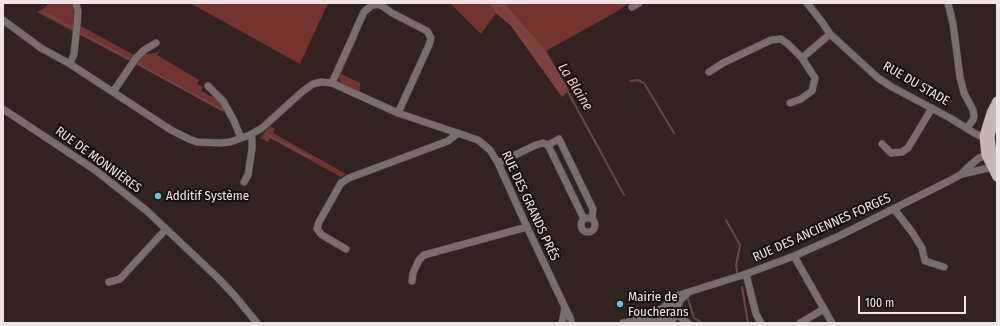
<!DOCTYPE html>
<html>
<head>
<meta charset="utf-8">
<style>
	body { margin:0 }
	#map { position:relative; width:1000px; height:326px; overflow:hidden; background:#322321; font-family:"Fira Sans Condensed",sans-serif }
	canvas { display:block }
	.frame { position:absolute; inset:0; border:4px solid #f0e5e4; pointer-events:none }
	.scale { position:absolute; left:858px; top:296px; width:108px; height:18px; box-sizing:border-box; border:2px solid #f0e5e4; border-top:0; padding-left:5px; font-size:12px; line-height:14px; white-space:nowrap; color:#f0e5e4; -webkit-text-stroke:3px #150e0d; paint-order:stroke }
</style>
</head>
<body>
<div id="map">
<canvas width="1000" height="326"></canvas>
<div class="frame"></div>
<div class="scale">100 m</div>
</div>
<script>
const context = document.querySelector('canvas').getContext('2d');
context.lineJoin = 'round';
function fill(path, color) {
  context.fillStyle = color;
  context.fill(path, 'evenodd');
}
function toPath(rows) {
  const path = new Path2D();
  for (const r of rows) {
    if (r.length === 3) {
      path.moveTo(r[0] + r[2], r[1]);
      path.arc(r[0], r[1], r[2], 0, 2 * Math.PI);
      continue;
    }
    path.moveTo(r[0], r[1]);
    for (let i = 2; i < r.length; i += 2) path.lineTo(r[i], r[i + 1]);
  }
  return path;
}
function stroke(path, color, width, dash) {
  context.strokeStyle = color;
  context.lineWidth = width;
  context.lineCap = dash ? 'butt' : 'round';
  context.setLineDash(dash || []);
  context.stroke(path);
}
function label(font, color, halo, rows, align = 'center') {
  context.font = font + ' "Fira Sans Condensed",sans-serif';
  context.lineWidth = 4;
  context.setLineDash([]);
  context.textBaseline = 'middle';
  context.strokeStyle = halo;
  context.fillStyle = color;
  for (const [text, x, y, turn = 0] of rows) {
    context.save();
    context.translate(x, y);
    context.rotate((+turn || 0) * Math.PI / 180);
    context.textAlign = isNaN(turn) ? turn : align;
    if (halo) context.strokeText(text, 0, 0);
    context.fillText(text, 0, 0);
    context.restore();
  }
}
fill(toPath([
	[47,3,73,3,75,8,74,32,37,12,47,6],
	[190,3,328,3,300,64],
	[450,3,488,3,496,13,481,34],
	[505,3,629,3,616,12,546,51],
	[79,25,134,55,130,61,78,34],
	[356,38,357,39,341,74,360,83,360,90,358,92,343,85,341,83,338,74],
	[160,50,157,55,199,80,197,84,203,87,201,91,217,99,228,114,136,64,131,71,140,57,144,54,156,53],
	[270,126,275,129,273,133,346,174,341,177,270,138,268,142,260,138]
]), '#74332c');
fill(toPath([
	[488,3,505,3,546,51,569,90,562,97,511,26,496,13]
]), '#834038');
stroke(toPath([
	[492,3,538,48,567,90,624,195],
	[43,12,72,28],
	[80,33,129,59],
	[138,64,222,110],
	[630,81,638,80,644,83,674,133],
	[266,134,311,158],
	[726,220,740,245,736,265,737,272],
	[742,287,748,323],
	[688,299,694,318,702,323]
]), '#6b4746', 2);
const minor = toPath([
	[807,3,822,22,830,34,878,78,892,87,950,118,976,134,981,136,988,137],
	[948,3,953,24,960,77,964,93,973,110,974,116,973,120,967,128],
	[632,7,639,3],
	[3,20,41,48,70,64,171,130,189,139,197,142,220,143,230,142,250,135,262,128,303,91,313,84,321,82,332,83,398,113,478,140,490,150,498,163,527,227,571,320,571,323],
	[802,58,830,34],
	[70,64,74,54,77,25,78,11,76,3],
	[709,72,723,63,771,40,781,39,788,44,802,58,815,78,812,91,801,99,790,103],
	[332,83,364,12,371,6,378,4,382,6,392,13,427,31,431,38,429,45,398,113],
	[208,86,223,101,234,121,241,138],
	[113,92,136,58,144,50,156,43],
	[3,109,95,170,147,211,218,278,235,296,257,323],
	[882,144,891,153,902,152,908,148,932,108],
	[548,145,559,139,593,209,592,219],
	[498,163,536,145,543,143,548,145,584,219],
	[962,174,989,168,997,165],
	[244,182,248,175,252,149,252,138,250,135],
	[894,209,912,232,922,248,925,261,944,267],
	[588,225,7],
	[346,249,322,235,317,229,319,222,341,183,349,178,448,141,458,133],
	[794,256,832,323],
	[746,274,756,314,761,323],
	[412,281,413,273,419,260,424,255,527,227],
	[109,282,120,279,166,229],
	[666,306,673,307,676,312,675,317,669,321],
	[676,312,680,300,687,294],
	[676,314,688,323],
	[640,319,663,308],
	[562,323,565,308],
	[623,323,638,320,666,320],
	[672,323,663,318,661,311,663,308,676,296,746,274,794,256,839,236,947,182,962,174,967,168,979,158,991,153],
	[800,323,824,309]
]);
const major = toPath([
	[997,101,991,113,984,136,986,155,997,177],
	[995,117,990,137,992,152,997,164]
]);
stroke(minor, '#4d3e3c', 8);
stroke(major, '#4d3e3c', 10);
stroke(minor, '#776e6d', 7);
stroke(major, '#c7b6b3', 9);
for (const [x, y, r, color] of [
	[158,196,4,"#53cbdb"],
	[620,304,4,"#53cbdb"]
]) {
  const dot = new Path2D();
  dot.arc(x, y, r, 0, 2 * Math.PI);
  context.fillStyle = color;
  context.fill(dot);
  stroke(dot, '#150e0d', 1.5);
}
label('13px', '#f0e5e4', '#150e0d', [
	["RUE DU STADE",916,84,30],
	["RUE DE MONNIÈRES",98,160,36],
	["RUE DES GRANDS PRÉS",530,206,65],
	["RUE DES ANCIENNES FORGES",822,228,-24]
]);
label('13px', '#f0e5e4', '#150e0d', [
	["Additif Système",166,196],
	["Mairie de",628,297],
	["Foucherans",628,312]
], 'left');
label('italic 14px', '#f5cac4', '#150e0d', [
	["La Blaine",575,87,58]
]);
</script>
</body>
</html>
